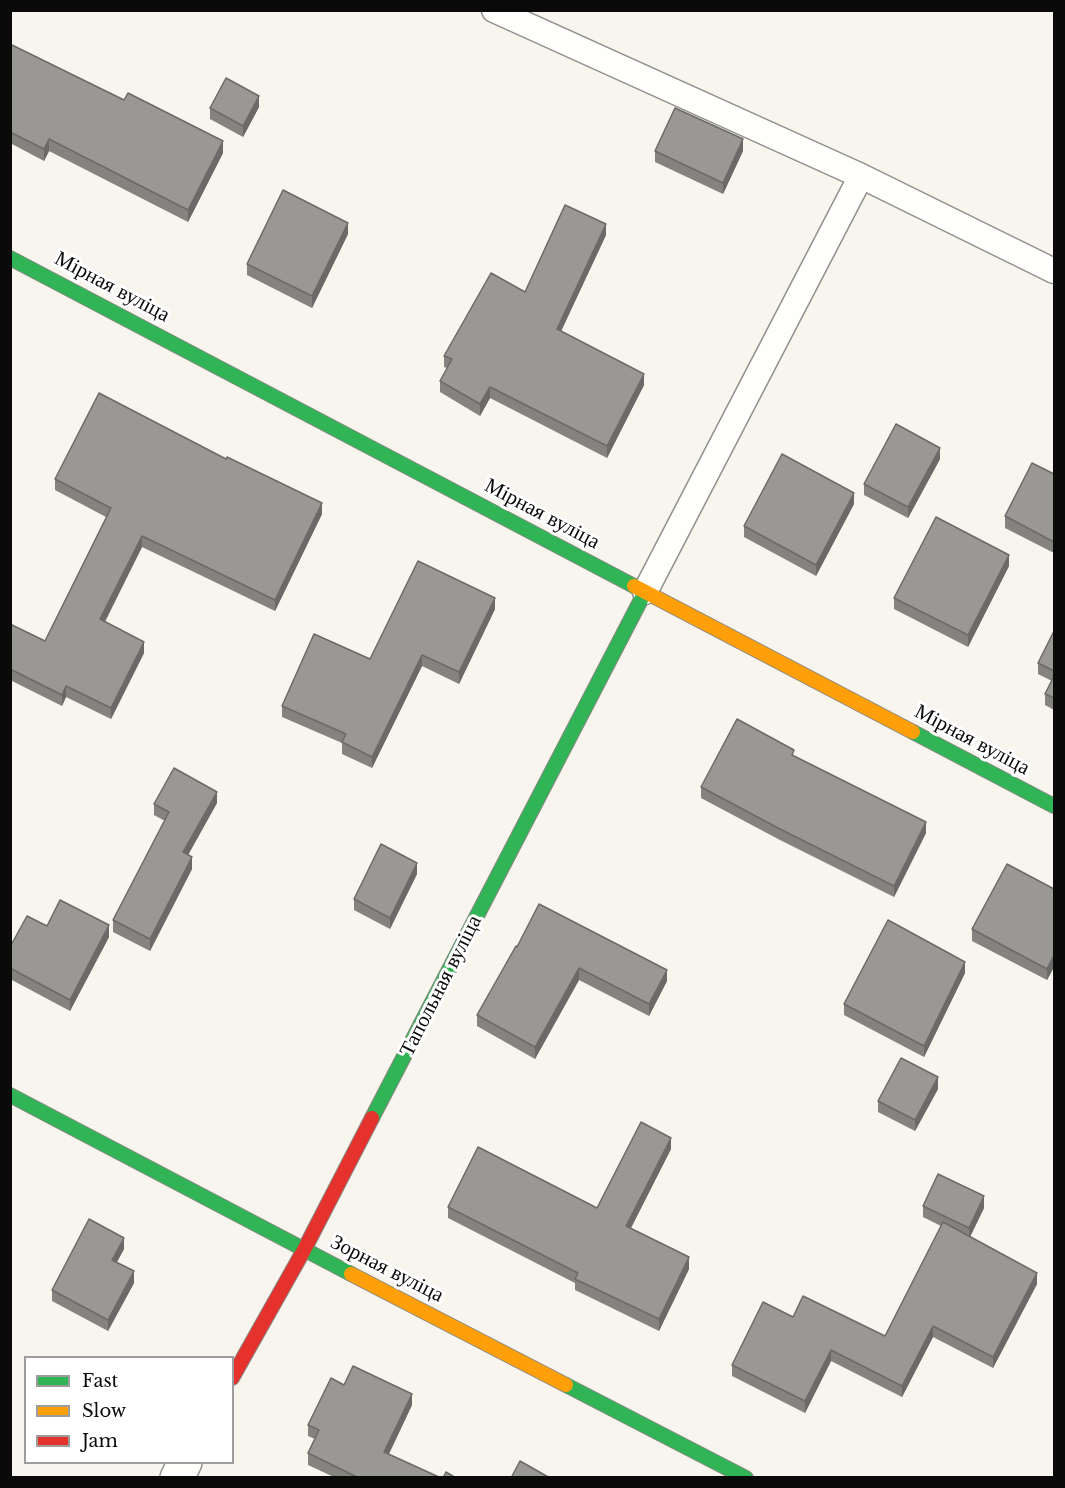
<!DOCTYPE html>
<html>
<head>
<meta charset="utf-8">
<style>
	body { margin:0 }
	#map { position:relative; width:1065px; height:1488px; overflow:hidden; background:#f8f5ee; font-family:"Libre Baskerville",serif }
	canvas { display:block }
	.frame { position:absolute; inset:0; border:12px solid #0a0a0a; pointer-events:none }
	.legend { position:absolute; left:24px; top:1356px; width:210px; height:108px; box-sizing:border-box; background:#fff; border:2px solid #9d9d9d; margin:0; padding:8px 10px; list-style:none; font-size:18px; color:#0a0a0a }
	.legend li { display:flex; align-items:center; gap:12px; height:30px }
	.legend b { width:30px; border:2px solid #9d9d9d }
</style>
</head>
<body>
<div id="map">
<canvas width="1065" height="1488"></canvas>
<div class="frame"></div>
<ul class="legend">
<li><b style="height:8px;background:#30b455"></b>Fast</li>
<li><b style="height:8px;background:#ff9f0a"></b>Slow</li>
<li><b style="height:8px;background:#e5322d"></b>Jam</li>
</ul>
</div>
<script>
const context = document.querySelector('canvas').getContext('2d');
context.lineJoin = 'round';
function toPath(rows) {
  const path = new Path2D();
  for (const r of rows) {
    path.moveTo(r[0], r[1]);
    for (let i = 2; i < r.length; i += 2) path.lineTo(r[i], r[i + 1]);
  }
  return path;
}
function stroke(path, color, width, dash) {
  context.strokeStyle = color;
  context.lineWidth = width;
  context.lineCap = dash ? 'butt' : 'round';
  context.setLineDash(dash || []);
  context.stroke(path);
}
function fill(path, color) {
  context.fillStyle = color;
  context.fill(path, 'evenodd');
}
function label(font, color, halo, rows, align = 'center') {
  context.font = font + ' "Libre Baskerville",serif';
  context.lineWidth = 6;
  context.setLineDash([]);
  context.textBaseline = 'middle';
  context.strokeStyle = halo;
  context.fillStyle = color;
  for (const [text, x, y, turn = 0] of rows) {
    context.save();
    context.translate(x, y);
    context.rotate((+turn || 0) * Math.PI / 180);
    context.textAlign = isNaN(turn) ? turn : align;
    if (halo) context.strokeText(text, 0, 0);
    context.fillText(text, 0, 0);
    context.restore();
  }
}
const lane = toPath([
	[494,10,861,176,1054,271],
	[645,592,861,176]
]);
const street = toPath([
	[177,1478,185,1462]
]);
const fast = toPath([
	[10,258,634,586],
	[913,732,1054,806],
	[10,1095,351,1274],
	[372,1118,645,592],
	[566,1385,746,1478]
]);
const slow = toPath([
	[634,586,913,732],
	[351,1274,566,1385]
]);
const jam = toPath([
	[232,1378,304,1250,372,1118]
]);
stroke(lane, '#91908d', 27);
stroke(street, '#91908d', 36);
stroke(fast, '#888683', 16);
stroke(slow, '#888683', 16);
stroke(jam, '#888683', 16);
stroke(lane, '#fefefc', 24);
stroke(street, '#fefefc', 33);
stroke(fast, '#30b455', 14);
stroke(slow, '#ff9f0a', 14);
stroke(jam, '#e5322d', 14);
fill(toPath([
	[10,47,223,153,188,222,49,151,44,161,10,143],
	[259,107,243,137,210,119,210,108],
	[655,151,743,151,723,194,655,162],
	[348,234,312,308,247,275,247,264],
	[606,235,561,331,644,385,607,458,490,398,480,416,440,392,440,381,447,368,444,367,444,356,525,292],
	[940,459,908,518,864,495,864,484],
	[1054,474,1054,553,1005,528,1005,516],
	[55,479,322,514,275,611,142,547,105,622,144,653,111,719,66,697,62,706,10,680,10,624,45,641,106,517,55,490],
	[854,504,816,576,744,537,744,526],
	[1009,566,968,647,894,609,894,598],
	[495,609,459,684,422,666,372,768,342,754,342,743,282,717,282,706,370,659],
	[1054,631,1054,710,1045,705,1045,694,1052,681,1038,674,1038,663],
	[794,756,926,833,894,897,780,840,701,798,701,787],
	[217,803,188,855,192,869,150,951,113,932,113,920,165,821,154,815,154,804],
	[417,874,390,929,354,910,354,899],
	[1054,889,1054,967,1047,980,972,941,972,929],
	[47,926,109,937,70,1011,10,979,10,947],
	[516,946,667,981,649,1016,579,980,535,1059,477,1026,477,1015],
	[965,973,924,1057,844,1015,844,1004],
	[938,1089,915,1131,878,1112,878,1101],
	[671,1149,630,1229,689,1269,659,1331,575,1290,575,1283,448,1218,448,1207,597,1208],
	[923,1206,984,1208,970,1237,1037,1284,993,1368,933,1337,902,1397,831,1361,805,1413,732,1376,732,1365,793,1317,885,1336,941,1226,923,1217],
	[124,1249,117,1262,134,1283,108,1331,52,1301,52,1290],
	[344,1385,412,1405,389,1454,441,1478,336,1478,308,1465,308,1453,315,1439,308,1436,308,1425]
]), '#84837f');
fill(toPath([
	[259,96,259,107,243,137,243,126],
	[49,139,49,151,44,161,44,149],
	[743,139,743,151,723,194,723,183],
	[223,141,223,153,188,222,188,210],
	[348,223,348,234,312,308,312,296],
	[606,224,606,235,557,340,557,329],
	[644,374,644,385,607,458,607,446],
	[490,387,490,398,480,416,480,404],
	[940,448,940,459,908,518,908,507],
	[854,493,854,504,816,576,816,565],
	[322,503,322,514,275,611,275,600],
	[142,536,142,547,100,631,100,619],
	[1009,555,1009,566,968,647,968,635],
	[495,598,495,609,459,684,459,672],
	[144,642,144,653,111,719,111,708],
	[422,655,422,666,372,768,372,757],
	[66,686,66,697,62,706,62,695],
	[217,792,217,803,183,864,183,852],
	[926,822,926,833,894,897,894,886],
	[192,857,192,869,150,951,150,939],
	[417,863,417,874,390,929,390,918],
	[109,925,109,937,70,1011,70,1000],
	[1054,955,1054,967,1047,980,1047,969],
	[965,962,965,973,924,1057,924,1046],
	[579,968,579,980,535,1059,535,1047],
	[667,970,667,981,649,1016,649,1004],
	[938,1077,938,1089,915,1131,915,1120],
	[671,1138,671,1149,626,1238,626,1226],
	[984,1196,984,1208,969,1239,969,1228],
	[124,1238,124,1249,112,1271,112,1260],
	[689,1257,689,1269,659,1331,659,1319],
	[134,1271,134,1283,108,1331,108,1320],
	[1037,1273,1037,1284,993,1368,993,1357],
	[933,1326,933,1337,902,1397,902,1386],
	[831,1350,831,1361,805,1413,805,1401],
	[412,1394,412,1405,384,1464,384,1452]
]), '#6c6a68');
const building = toPath([
	[12,45,124,100,128,93,223,141,188,210,49,139,44,149,10,132,10,47,12,45],
	[226,78,259,96,243,126,210,108,226,78],
	[675,108,743,139,723,183,655,151,675,108],
	[283,190,348,223,312,296,247,264,283,190],
	[565,205,606,224,557,329,644,374,607,446,490,387,480,404,440,381,452,359,444,356,491,273,525,292,565,205],
	[99,393,226,459,227,457,322,503,275,600,142,536,100,619,144,642,111,708,66,686,62,695,10,669,10,624,45,641,111,508,55,479,99,393],
	[896,424,940,448,908,507,864,484,896,424],
	[782,454,854,493,816,565,744,526,782,454],
	[1032,463,1054,474,1054,542,1005,516,1032,463],
	[936,517,1009,555,968,635,894,598,936,517],
	[418,561,495,598,459,672,422,655,372,757,342,742,346,734,282,706,314,634,370,659,418,561],
	[1054,631,1054,671,1038,663,1054,631],
	[1054,676,1054,698,1045,694,1054,676],
	[737,719,794,750,792,755,926,822,894,886,780,829,701,787,737,719],
	[174,768,217,792,183,852,192,857,150,939,113,920,169,812,154,804,174,768],
	[381,844,417,863,390,918,354,899,381,844],
	[1007,864,1054,889,1054,955,1047,969,972,929,1007,864],
	[60,900,109,925,70,1000,10,968,10,947,27,916,47,926,60,900],
	[539,904,667,970,649,1004,579,968,535,1047,477,1015,516,946,517,947,539,904],
	[888,920,965,962,924,1046,844,1004,888,920],
	[901,1058,938,1077,915,1120,878,1101,901,1058],
	[641,1122,671,1138,626,1226,689,1257,659,1319,575,1279,578,1273,448,1207,478,1147,597,1208,641,1122],
	[938,1174,984,1196,969,1228,923,1206,938,1174],
	[89,1219,124,1238,112,1260,134,1271,108,1320,52,1290,89,1219],
	[943,1222,1037,1273,993,1357,933,1326,902,1386,831,1350,805,1401,732,1365,763,1302,793,1317,803,1296,885,1336,943,1222],
	[353,1366,412,1394,384,1452,441,1478,359,1478,308,1453,319,1430,308,1425,331,1378,344,1385,353,1366],
	[520,1461,550,1478,511,1478,520,1461],
	[446,1472,456,1478,443,1478,446,1472]
]);
fill(building, '#9a9894');
stroke(building, '#6c6a68', 1.5);
label('21px', '#0a0a0a', '#fff', [
	["Мірная вуліца",112,287,28],
	["Мірная вуліца",542,514,28],
	["Мірная вуліца",972,740,28],
	["Тапольная вуліца",441,986,-63],
	["Зорная вуліца",387,1269,27]
]);
</script>
</body>
</html>
